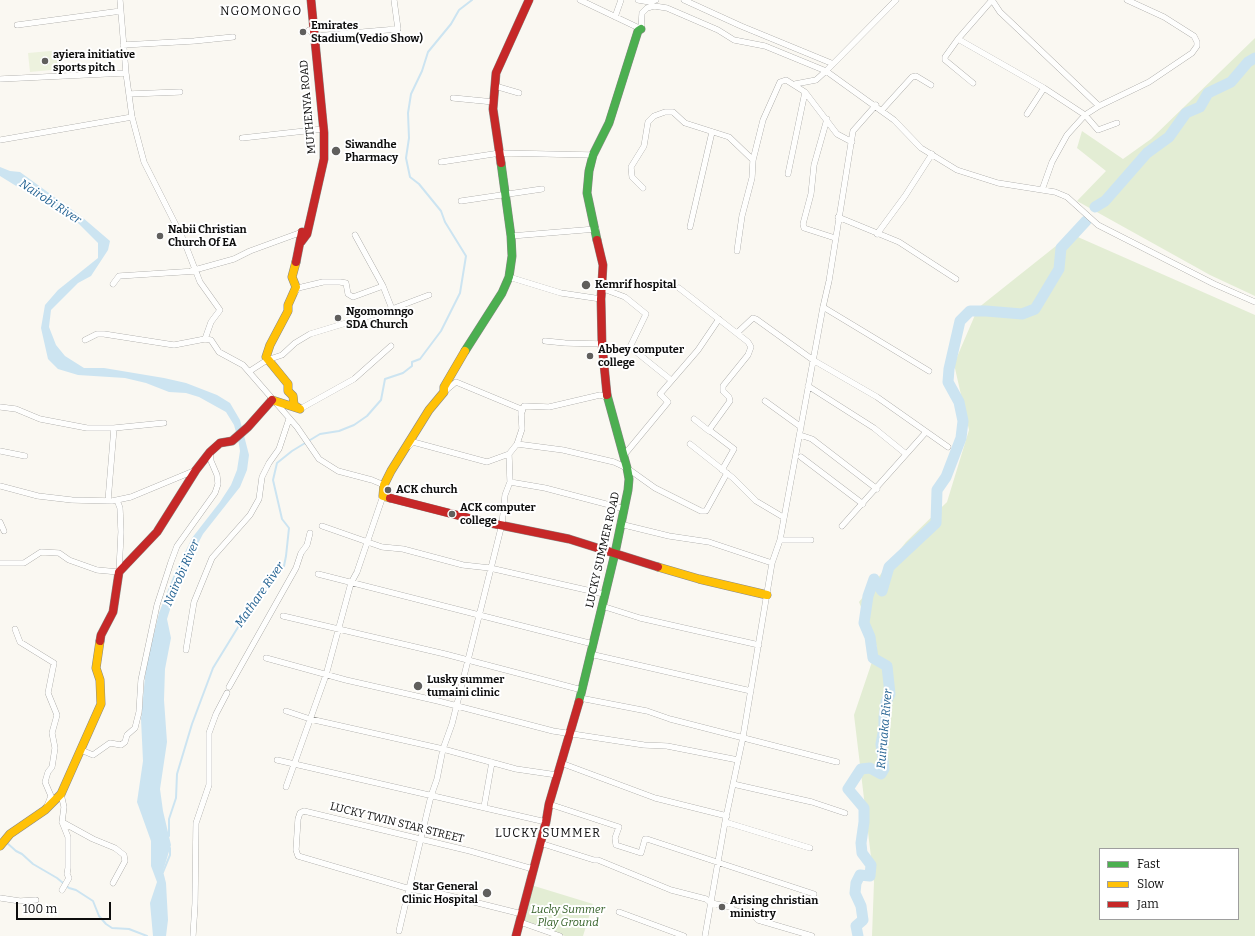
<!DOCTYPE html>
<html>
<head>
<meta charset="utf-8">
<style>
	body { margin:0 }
	#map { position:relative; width:1255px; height:936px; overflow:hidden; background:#faf8f2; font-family:Bitter,serif }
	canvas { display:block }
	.legend { position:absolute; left:1099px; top:848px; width:140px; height:72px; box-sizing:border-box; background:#fff; border:1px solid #9e9e9e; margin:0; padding:5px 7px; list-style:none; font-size:12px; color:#0d0d0d }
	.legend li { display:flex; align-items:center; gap:8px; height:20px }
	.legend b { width:20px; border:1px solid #9e9e9e }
	.scale { position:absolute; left:16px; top:902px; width:95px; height:18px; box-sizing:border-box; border:2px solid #0d0d0d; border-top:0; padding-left:5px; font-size:12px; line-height:14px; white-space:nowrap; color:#0d0d0d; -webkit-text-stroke:3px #fff; paint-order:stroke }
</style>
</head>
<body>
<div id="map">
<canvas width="1255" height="936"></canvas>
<ul class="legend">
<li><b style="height:5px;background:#4caf50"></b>Fast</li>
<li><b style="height:5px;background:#ffc107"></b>Slow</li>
<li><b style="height:5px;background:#c62828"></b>Jam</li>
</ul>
<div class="scale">100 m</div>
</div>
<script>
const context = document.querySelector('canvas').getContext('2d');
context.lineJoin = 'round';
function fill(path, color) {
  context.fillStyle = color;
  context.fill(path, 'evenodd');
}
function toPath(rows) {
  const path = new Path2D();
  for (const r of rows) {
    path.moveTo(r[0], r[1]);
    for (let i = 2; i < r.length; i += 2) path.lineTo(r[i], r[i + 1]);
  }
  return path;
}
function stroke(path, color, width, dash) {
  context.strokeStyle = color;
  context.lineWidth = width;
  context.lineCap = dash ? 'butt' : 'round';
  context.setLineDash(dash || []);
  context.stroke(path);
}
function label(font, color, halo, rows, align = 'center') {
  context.font = font + ' Bitter,serif';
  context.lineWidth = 4;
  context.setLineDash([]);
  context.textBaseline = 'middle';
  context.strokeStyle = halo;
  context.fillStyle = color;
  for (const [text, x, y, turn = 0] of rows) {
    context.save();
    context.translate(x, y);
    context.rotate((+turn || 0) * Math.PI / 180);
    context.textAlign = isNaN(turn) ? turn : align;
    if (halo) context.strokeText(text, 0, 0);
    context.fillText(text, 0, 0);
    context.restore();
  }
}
fill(toPath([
	[1255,38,1255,296,1210,275,1077,201,1106,171,1077,148,1082,131,1123,159,1151,139],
	[1071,234,1255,315,1255,936,872,936,874,882,854,715,877,647,859,602,906,542,947,502,969,430,954,364,978,308],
	[1100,849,1238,849,1238,919,1100,919],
	[531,885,593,904,583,936,565,936,522,923]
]), '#e3edd4');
fill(toPath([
	[61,50,62,69,30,72,28,53]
]), '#edf2de');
fill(toPath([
	[0,167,10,171,20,172,82,217,110,241,108,250,91,276,78,283,51,310,49,327,56,345,65,356,84,368,104,368,164,378,186,383,217,395,230,403,240,420,249,455,247,470,240,487,203,534,192,555,173,600,167,619,171,638,165,669,164,700,167,742,160,789,163,811,171,845,163,871,166,883,168,920,166,936,153,936,150,903,157,882,151,866,151,841,137,802,143,761,141,719,146,666,159,613,173,577,192,538,220,502,231,485,237,470,240,451,238,439,234,425,226,412,199,397,186,393,169,392,146,383,125,378,78,375,58,369,48,359,41,328,45,305,58,290,98,258,98,243,70,215,47,205,0,176]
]), '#cce4f1');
stroke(toPath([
	[169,836,169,819,176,798,177,774,192,724,213,668,251,606,284,566,286,556,289,528,282,519,273,480,277,463,292,451,320,434,339,431,354,425,367,416,381,400,385,379,403,373,412,366,412,362,420,359,441,331,460,293,466,256,445,222,441,211,419,184,410,177,406,158,409,138,408,113,411,94,422,71,428,52,451,24,459,10,472,0],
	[6,842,16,851,22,854,33,864,57,878,69,888,76,890,93,901,99,916,106,924,112,928,129,929,147,936],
	[163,872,170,855,170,848]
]), '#cce4f1', 2);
stroke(toPath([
	[1095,207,1105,201,1147,153,1169,137,1186,113,1200,107,1208,93,1231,82,1248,62,1255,58],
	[858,936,856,926,863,920,861,906,855,893,856,883,860,875,870,876,871,865,862,853,861,843,864,822,864,808,848,789,861,769,870,768,881,774,884,769,881,744,884,728,884,717,886,702,890,694,887,666,873,658,870,637,864,623,868,596,874,579,882,591,889,567,936,523,937,490,946,477,961,438,963,421,959,402,948,382,949,369,960,321,970,311,986,311,1022,314,1035,309,1059,269,1061,248,1086,221]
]), '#cce4f1', 11);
const street = toPath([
	[120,0,126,73,132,117,144,162,184,241,200,282,220,310,211,322,205,339,211,340,219,352,243,365,297,427,319,459,338,471,372,480,384,485],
	[580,0,641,29,642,13,647,8,654,6,667,8,718,30,734,40,765,46,826,71,894,120,921,148,957,170,998,183,1055,192,1067,197,1098,225,1214,284,1255,302],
	[638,0,650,2,656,0],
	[684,0,741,26,831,63],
	[992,0,958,39,1044,88,1085,115,1098,130,1117,123],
	[992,0,1000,12,1018,29,1099,106],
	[615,17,621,0],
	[17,25,121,11],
	[314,28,309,30,315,36,398,29,394,0],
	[958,39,945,57,945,60,973,83],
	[123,45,194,41,233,37],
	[0,79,126,73],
	[795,84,816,80,826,71,896,0],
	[495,86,519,93],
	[129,94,180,92],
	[453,98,494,102],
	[882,110,912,77,916,76,931,85],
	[1027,114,1044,88],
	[827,119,814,165,811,194,803,224,804,228,835,238],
	[242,138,323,129],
	[0,140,132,117],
	[441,162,500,153,593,155],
	[788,174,805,92],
	[643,188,632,177,631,167,644,146,648,122,654,116,665,112,673,112,685,123,729,137,753,160],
	[1042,190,1052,162,1067,135,1085,115,1099,106,1149,82,1192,53,1197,46,1197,42,1194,36,1164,17,1127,0],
	[461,201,542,189],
	[838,217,899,242,956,279],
	[690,227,712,132],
	[877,234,905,196,932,154],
	[511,236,596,229],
	[737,251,742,216,752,178,753,160,763,120,780,82,786,80,805,92,837,134,852,142],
	[509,277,561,293,601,299],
	[113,284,119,276,197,271,191,271,234,259,250,251,302,232],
	[601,288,625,297,646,314,630,347,671,380],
	[679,288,748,342,751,347,748,355,723,386,723,391,729,397,730,401,709,430,734,449,722,470],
	[295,292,298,288,323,282,340,282,346,283,348,294,353,297,383,286],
	[823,307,929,371],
	[392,309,429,295],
	[737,333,753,318,756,319,813,360,877,397,948,447],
	[85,340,97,334,104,334,174,345,205,339],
	[545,341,565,343,602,344],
	[250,371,267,360,282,355,295,343,310,334,392,309,383,286,355,235],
	[808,386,874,428,906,454],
	[444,392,456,382,521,409],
	[765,401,801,427],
	[0,407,16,409,40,419,87,428,114,428,164,423],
	[300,409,354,379,391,346],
	[694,419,709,431],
	[800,435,812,439,877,489],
	[517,444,563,450,614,462,627,468,655,488,701,511,706,511,727,473],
	[690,444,733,478,756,501,783,517],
	[409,446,413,442,487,462,509,454],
	[0,451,25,456],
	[625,454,668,402,660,394,698,350,719,319],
	[801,457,863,504],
	[510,482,545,488,625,509],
	[0,486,38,496,72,500,112,501,131,497,196,470],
	[108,501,114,428],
	[0,522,4,531],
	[620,524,669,536,709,542,772,563],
	[322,526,382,547,403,549,463,565,490,568,604,594],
	[842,526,926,432],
	[780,540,811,540],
	[0,563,24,563,41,552,59,553,69,560,97,570,119,572,121,532,120,508,117,500],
	[318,574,593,644],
	[602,606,640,618,759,645],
	[283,616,445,654,582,690],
	[15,629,20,642,54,663,48,693,57,715,52,733,55,748,52,767,48,772,45,782,51,796,47,806],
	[186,650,194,602,212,558,250,515,259,499,262,477,269,463,279,449,289,419],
	[590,654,751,691],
	[266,658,346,680,438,701,553,731,644,745,667,746,738,760],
	[229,687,296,568,301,553,307,545,310,533],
	[580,698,647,711,670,719,837,762],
	[286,711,310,719,443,749,516,769,557,775],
	[81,750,93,755,110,743,121,745,125,742,127,735,135,728,139,712,141,680,157,605,171,562,177,546,215,493,218,484,217,475,211,461,210,452],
	[277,760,546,822],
	[561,763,655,798,727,816],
	[733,784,812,802,845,813],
	[286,787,326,675,351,583,357,572,383,496],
	[61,794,64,807,62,822,68,837,68,868,67,874,69,878,62,890],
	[549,804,619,827,615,838,616,845,641,853,645,839,647,839,814,894],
	[484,807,492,762],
	[62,822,93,839,115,848,124,855,125,861,113,883],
	[725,822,810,848],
	[540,843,594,860,598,860,671,890,706,899,711,903,731,907,733,910,754,916,758,920,812,936],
	[0,898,20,901,36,900],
	[619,912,684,936],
	[522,914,446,895,410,889,298,856,296,850,298,819,300,813,304,811,470,851,533,869],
	[520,922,560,936],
	[399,931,431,796,437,779,443,749,452,724,502,524,505,495,510,482,509,454,517,444,522,429,521,409,521,415,524,406,549,407,600,395,607,397],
	[193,936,195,904,196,823,209,785,209,733,216,714,227,693],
	[705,936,725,822,743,737,772,563,780,540,823,307,829,281,853,131,876,105]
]);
const fast = toPath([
	[597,240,587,193,589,171,593,155,609,123,638,31,641,29],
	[465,351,502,293,509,277,512,256,511,236,501,163],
	[579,702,615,553,628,490,629,479,627,468,607,395]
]);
const slow = toPath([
	[272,400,300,409,294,405,293,396,288,391,288,384,266,357,270,345,288,311,288,305,296,287,292,277,296,262],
	[390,498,383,496,384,485,391,471,429,410,444,392,444,387,465,351],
	[658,567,699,579,767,595],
	[0,846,10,834,45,810,61,794,101,704,100,680,96,668,100,641]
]);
const jam = toPath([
	[501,163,493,109,496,73,529,0],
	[597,240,603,265,601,299,602,344,607,395],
	[296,262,302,232,301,242,307,234,324,159,324,133,311,0],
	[390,498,480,521,569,539,658,567],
	[100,641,101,635,113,612,119,572,157,532,196,470,210,452,220,443,232,441,248,427,272,400],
	[516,936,546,822,549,804,579,702]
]);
stroke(street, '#949390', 6);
stroke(fast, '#8a8987', 9);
stroke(slow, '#8a8987', 9);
stroke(jam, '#8a8987', 9);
stroke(street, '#fefefd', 5.5);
stroke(fast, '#4caf50', 8);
stroke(slow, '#ffc107', 8);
stroke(jam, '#c62828', 8);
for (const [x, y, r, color] of [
	[303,32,4,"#605f5d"],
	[45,61,4,"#605f5d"],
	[336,151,5,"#605f5d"],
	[160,236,4,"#605f5d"],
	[586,285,5,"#605f5d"],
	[338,318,4,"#605f5d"],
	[590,356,4,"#605f5d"],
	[388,490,4,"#605f5d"],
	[452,514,4,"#605f5d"],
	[418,686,5,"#605f5d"],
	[487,893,5,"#605f5d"],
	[722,907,4,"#605f5d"]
]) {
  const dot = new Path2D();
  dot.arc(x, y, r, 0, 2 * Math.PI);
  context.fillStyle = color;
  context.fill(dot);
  stroke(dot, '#fff', 1.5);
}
label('bold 11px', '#0d0d0d', '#fff', [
	["Emirates",311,26],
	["Stadium(Vedio Show)",311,39],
	["ayiera initiative",53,55],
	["sports pitch",53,68],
	["Siwandhe",345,145],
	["Pharmacy",345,158],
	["Nabii Christian",168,230],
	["Church Of EA",168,243],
	["Kemrif hospital",595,285],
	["Ngomomngo",346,312],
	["SDA Church",346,325],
	["Abbey computer",598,350],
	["college",598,363],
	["ACK church",396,490],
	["ACK computer",460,508],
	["college",460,521],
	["Lusky summer",427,680],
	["tumaini clinic",427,693],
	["Star General",478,887,"right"],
	["Clinic Hospital",478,900,"right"],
	["Arising christian",730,901],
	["ministry",730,914]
], 'left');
label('11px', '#0d0d0d', '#fff', [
	["MUTHENYA ROAD",308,107,-95],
	["LUCKY SUMMER ROAD",603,550,-77],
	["LUCKY TWIN STAR STREET",397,823,14]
]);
label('italic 11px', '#315e24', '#fff', [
	["Lucky Summer",568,910],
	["Play Ground",568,923]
]);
context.letterSpacing = '1px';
label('12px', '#0d0d0d', '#fff', [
	["NGOMONGO",261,12],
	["LUCKY SUMMER",548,834]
]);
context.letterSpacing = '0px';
label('italic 12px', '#236292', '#fff', [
	["Nairobi River",50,202,33],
	["Nairobi River",182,573,-66],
	["Mathare River",260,595,-55],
	["Ruiruaka River",885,729,-85]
]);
</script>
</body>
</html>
